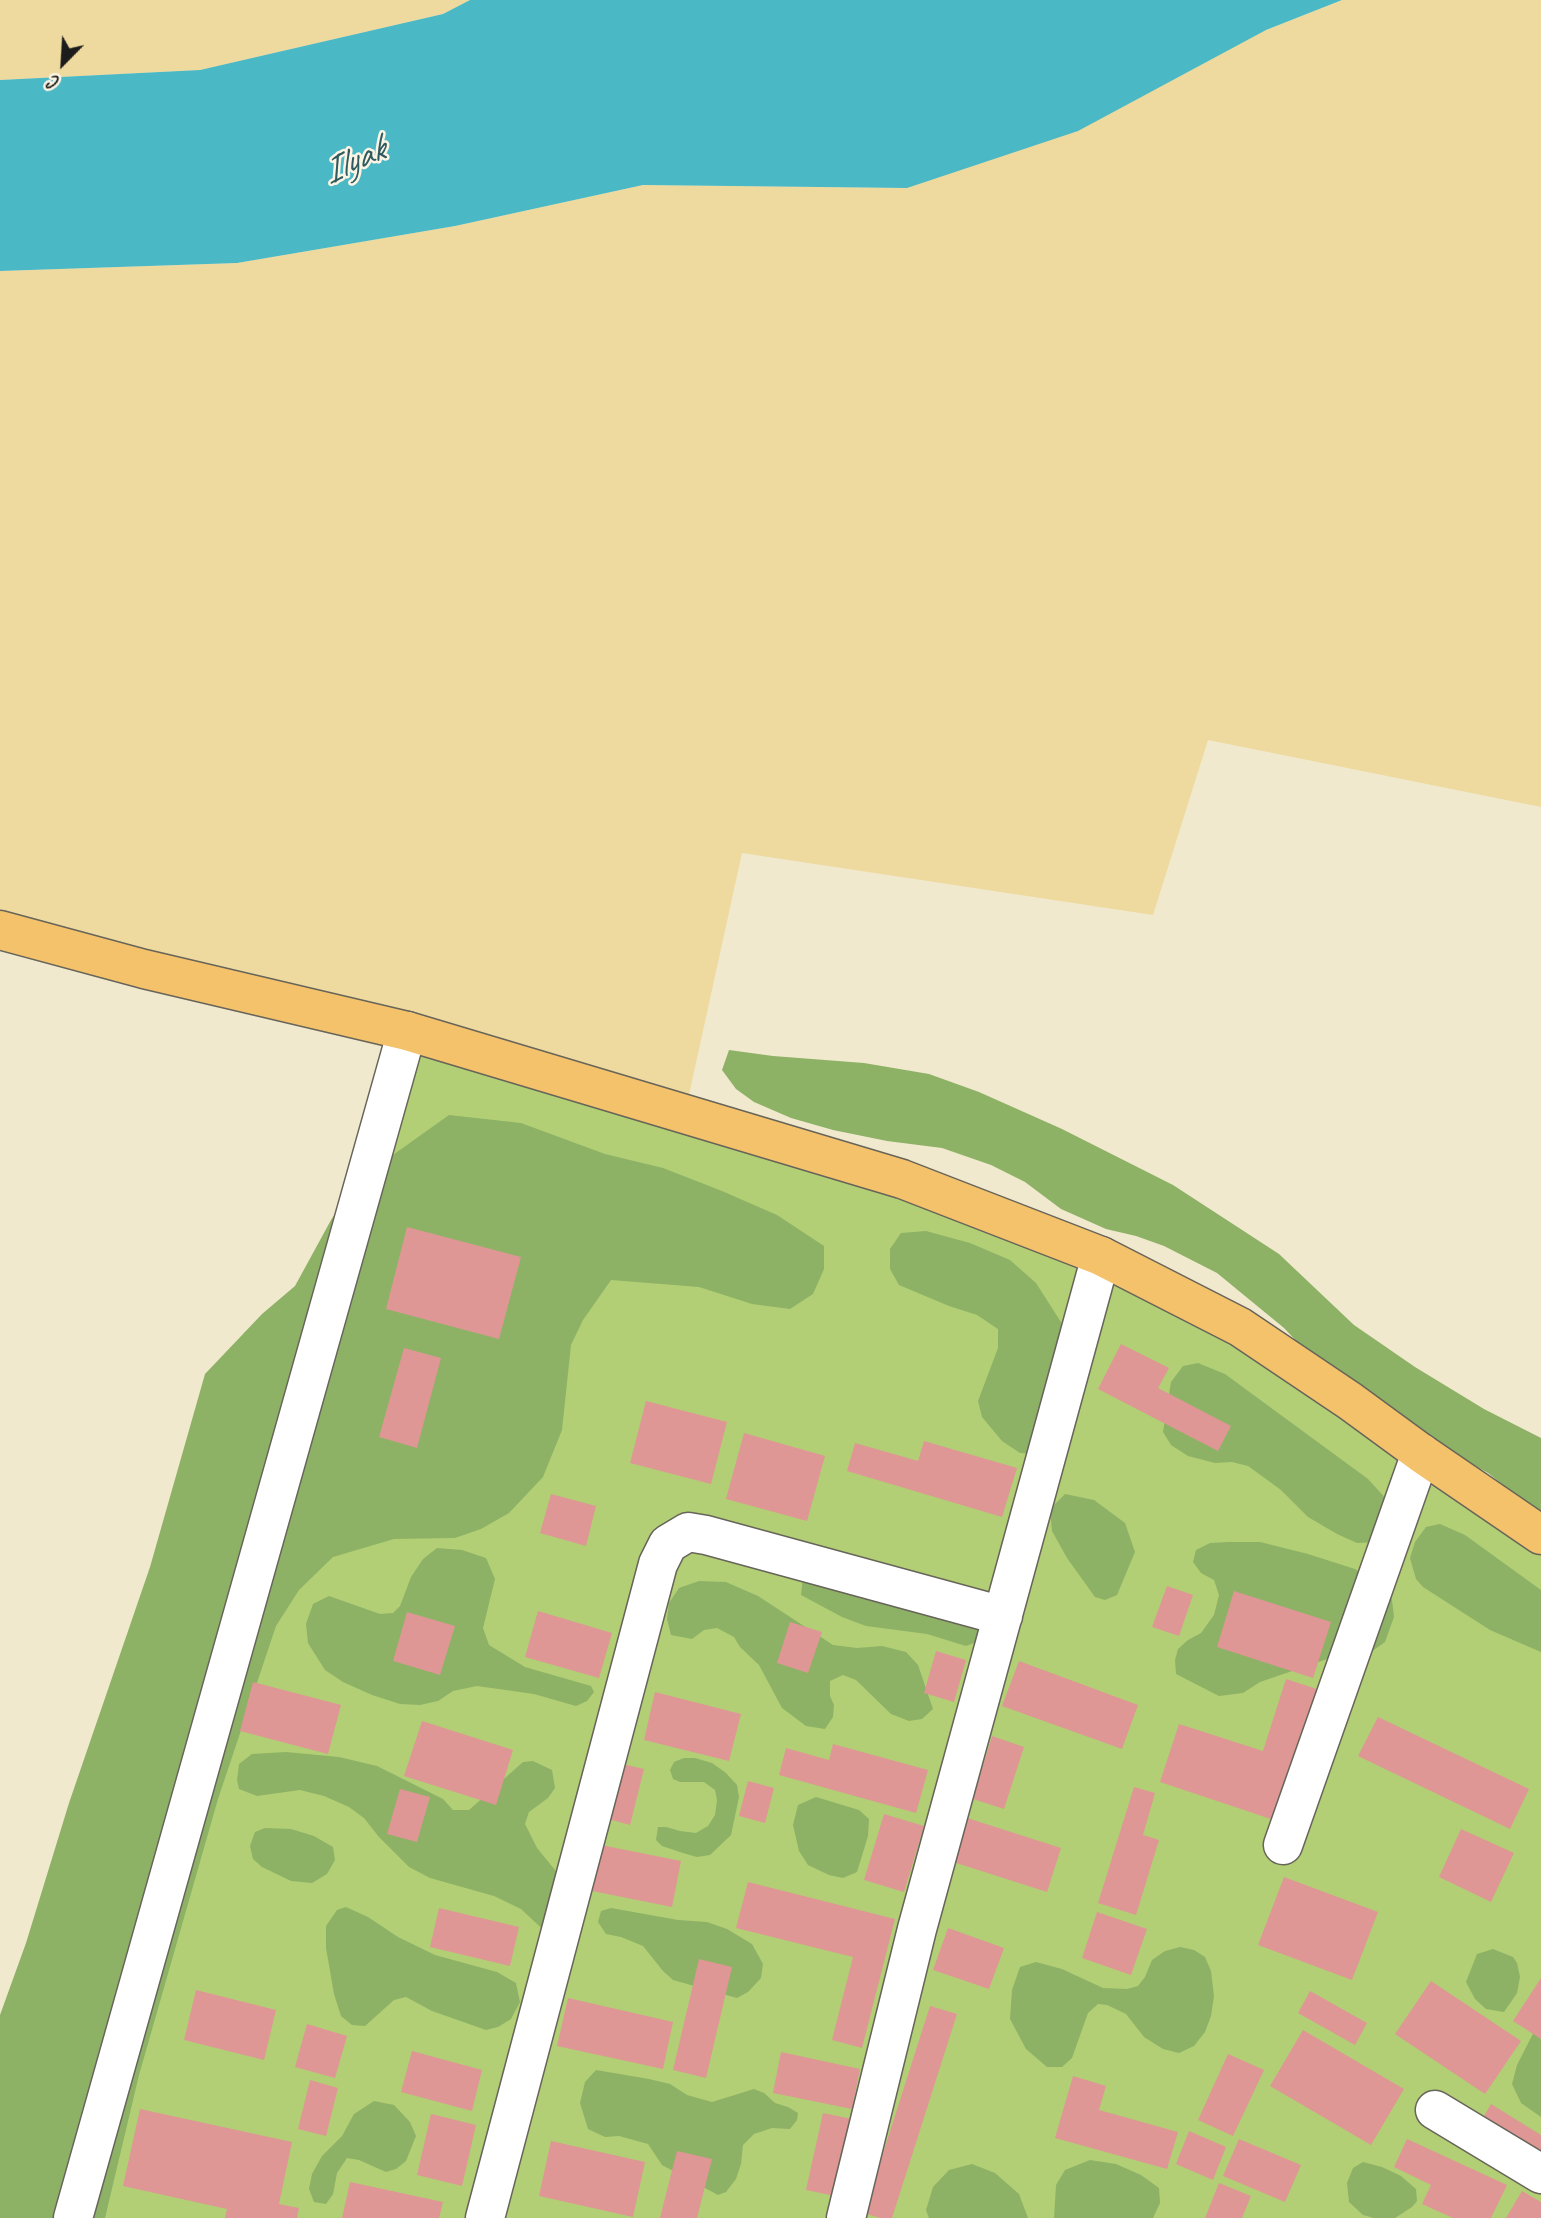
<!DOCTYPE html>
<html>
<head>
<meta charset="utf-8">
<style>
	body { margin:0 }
	#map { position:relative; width:1541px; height:2218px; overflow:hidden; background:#f1e9ce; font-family:Caveat,sans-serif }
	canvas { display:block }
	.north { position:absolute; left:28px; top:28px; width:70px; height:70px; -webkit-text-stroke:5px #fcf5e5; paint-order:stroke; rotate:204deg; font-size:19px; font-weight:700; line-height:28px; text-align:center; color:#1c1c1c }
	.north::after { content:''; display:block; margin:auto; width:24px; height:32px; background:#1c1c1c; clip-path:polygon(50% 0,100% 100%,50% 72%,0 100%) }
</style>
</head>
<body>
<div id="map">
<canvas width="1541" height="2218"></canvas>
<div class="north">С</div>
</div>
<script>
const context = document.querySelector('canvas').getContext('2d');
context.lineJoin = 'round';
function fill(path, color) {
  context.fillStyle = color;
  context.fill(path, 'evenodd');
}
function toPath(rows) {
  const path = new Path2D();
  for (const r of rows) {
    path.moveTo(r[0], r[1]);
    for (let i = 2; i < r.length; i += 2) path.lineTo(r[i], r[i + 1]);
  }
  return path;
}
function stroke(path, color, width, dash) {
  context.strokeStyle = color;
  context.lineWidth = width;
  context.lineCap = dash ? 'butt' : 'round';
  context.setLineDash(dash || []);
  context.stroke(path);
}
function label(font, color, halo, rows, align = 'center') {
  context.font = font + ' Caveat,sans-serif';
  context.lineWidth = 5;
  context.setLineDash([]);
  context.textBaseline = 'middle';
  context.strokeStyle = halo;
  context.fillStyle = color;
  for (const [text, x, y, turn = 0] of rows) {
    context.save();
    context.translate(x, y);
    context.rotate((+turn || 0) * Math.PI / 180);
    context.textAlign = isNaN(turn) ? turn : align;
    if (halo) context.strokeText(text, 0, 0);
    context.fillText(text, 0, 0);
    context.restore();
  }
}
fill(toPath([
	[412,1043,683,1122,907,1160,1106,1244,1541,1549,1541,2218,82,2218]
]), '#b2cf75');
fill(toPath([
	[729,1050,773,1056,864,1063,929,1074,979,1092,1062,1129,1173,1185,1279,1254,1354,1325,1415,1367,1484,1409,1541,1438,1541,1515,1488,1473,1379,1412,1321,1367,1284,1328,1217,1273,1164,1246,1136,1236,1106,1229,1061,1209,1025,1182,991,1165,942,1148,887,1141,833,1130,791,1118,754,1102,736,1089,722,1070],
	[449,1115,521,1123,605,1154,663,1168,722,1191,777,1215,824,1246,824,1269,813,1294,790,1309,752,1304,699,1287,611,1280,583,1320,571,1345,562,1430,543,1477,509,1513,481,1529,455,1538,394,1539,333,1557,299,1590,276,1626,218,1799,139,2075,105,2218,0,2218,0,2015,26,1943,69,1803,150,1567,205,1374,262,1314,295,1286,331,1220,355,1182],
	[926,1231,970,1243,1010,1260,1036,1283,1082,1355,1055,1455,1020,1453,1002,1441,982,1417,978,1401,998,1348,998,1329,977,1315,949,1306,899,1285,890,1269,890,1249,901,1233],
	[1198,1363,1225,1374,1368,1479,1388,1501,1378,1542,1357,1543,1337,1534,1308,1517,1281,1490,1248,1466,1232,1462,1215,1463,1188,1456,1171,1445,1163,1432,1171,1382,1183,1366],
	[1065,1494,1094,1500,1125,1523,1135,1552,1117,1595,1105,1600,1095,1597,1067,1558,1052,1531,1050,1509],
	[1440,1524,1465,1535,1541,1590,1541,1652,1490,1630,1423,1587,1416,1579,1410,1558,1415,1542,1426,1527],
	[1228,1542,1260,1542,1308,1554,1355,1569,1389,1592,1392,1600,1394,1617,1385,1642,1371,1652,1336,1656,1260,1682,1243,1693,1219,1696,1176,1674,1175,1660,1178,1649,1188,1640,1201,1633,1214,1615,1219,1595,1214,1580,1201,1573,1193,1562,1196,1550,1210,1543],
	[437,1548,462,1550,486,1558,495,1579,483,1628,489,1645,525,1667,591,1686,594,1692,587,1701,576,1706,534,1694,477,1686,453,1691,438,1701,420,1705,400,1704,372,1695,343,1682,325,1670,308,1643,306,1624,313,1604,329,1596,380,1614,393,1613,400,1606,411,1577,423,1559],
	[804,1568,983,1628,974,1643,966,1646,927,1634,866,1626,842,1617,801,1595],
	[699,1581,726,1582,758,1596,833,1645,857,1648,882,1646,906,1652,918,1665,933,1709,922,1719,909,1721,891,1714,856,1680,843,1675,830,1681,830,1696,834,1705,833,1717,825,1729,806,1726,782,1708,759,1665,740,1647,734,1637,717,1628,704,1630,692,1639,671,1635,667,1619,669,1603,679,1588],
	[286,1752,339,1757,377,1766,443,1799,453,1810,469,1810,523,1762,533,1761,552,1770,555,1788,548,1798,529,1812,525,1824,537,1848,559,1875,564,1949,521,1909,494,1896,430,1878,409,1867,379,1837,364,1818,349,1807,324,1796,300,1790,257,1796,239,1789,237,1780,239,1764,252,1754],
	[684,1758,695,1758,712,1763,726,1773,737,1785,739,1797,731,1835,710,1855,697,1857,683,1853,662,1846,656,1840,658,1827,666,1827,680,1831,696,1833,708,1826,715,1815,717,1800,715,1790,704,1782,680,1782,673,1779,670,1770,674,1762],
	[816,1797,859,1810,869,1819,868,1836,857,1872,843,1878,829,1875,808,1865,799,1851,793,1825,798,1805],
	[265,1828,291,1829,314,1836,333,1847,335,1860,327,1874,312,1883,291,1881,262,1867,253,1859,250,1846,255,1832],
	[346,1907,368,1917,398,1937,435,1955,497,1972,516,1983,520,2002,511,2019,498,2027,486,2030,432,2011,406,1997,394,2000,365,2026,352,2025,341,2016,334,1994,326,1948,326,1926,337,1910],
	[611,1908,678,1920,707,1922,727,1929,752,1944,763,1964,761,1978,748,1992,737,1998,673,1980,663,1971,643,1946,621,1937,606,1934,598,1922,601,1911],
	[1180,1947,1194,1950,1205,1957,1211,1971,1214,1996,1211,2016,1205,2032,1194,2046,1179,2053,1163,2049,1144,2037,1126,2014,1107,2005,1098,2004,1088,2013,1072,2058,1062,2067,1047,2067,1026,2049,1010,2019,1012,1990,1020,1967,1036,1962,1062,1969,1103,1988,1127,1989,1138,1986,1145,1977,1152,1960,1165,1951],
	[1493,1949,1513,1957,1517,1963,1520,1977,1517,1993,1504,2012,1486,2009,1475,1999,1466,1982,1477,1954],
	[1541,2018,1541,2117,1521,2103,1512,2084,1517,2065],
	[596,2070,649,2079,670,2084,687,2095,712,2102,754,2089,764,2093,775,2103,788,2107,798,2113,797,2120,790,2129,772,2128,754,2134,743,2145,741,2164,736,2179,726,2192,718,2195,662,2165,648,2144,619,2136,605,2137,588,2129,580,2103,585,2082],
	[374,2101,394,2105,410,2122,416,2136,406,2161,396,2169,386,2172,359,2160,347,2158,337,2173,333,2194,326,2204,314,2202,309,2189,312,2174,322,2156,342,2136,354,2114],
	[1090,2160,1116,2164,1141,2175,1159,2188,1160,2203,1153,2218,1054,2218,1056,2185,1065,2170],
	[1363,2162,1382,2167,1401,2176,1416,2189,1417,2201,1412,2207,1395,2218,1374,2218,1363,2215,1349,2202,1347,2183,1353,2168],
	[972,2164,995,2173,1019,2194,1028,2218,929,2218,926,2210,933,2187,949,2170]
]), '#8db266');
fill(toPath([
	[0,0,470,0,443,14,200,70,0,80],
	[1342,0,1541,0,1541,807,1208,740,1153,915,742,853,683,1122,0,933,0,271,237,263,455,226,643,185,907,188,1266,30]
]), '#eeda9e');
fill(toPath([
	[470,0,1342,0,1266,30,1078,131,907,188,643,185,455,226,237,263,0,271,0,80,200,70,443,14]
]), '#4bb8c5');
fill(toPath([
	[407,1227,521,1257,499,1339,386,1309],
	[1121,1344,1169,1368,1158,1388,1231,1426,1218,1451,1098,1389],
	[404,1348,441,1358,417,1448,379,1437],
	[646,1401,727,1422,711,1484,630,1463],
	[744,1433,825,1456,807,1521,726,1499],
	[924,1441,1017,1468,1002,1517,847,1471,855,1443,918,1461],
	[551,1494,596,1506,586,1546,540,1533],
	[1167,1586,1193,1595,1179,1636,1152,1627],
	[1234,1591,1331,1622,1313,1678,1217,1647],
	[538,1611,612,1633,599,1678,525,1657],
	[407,1612,455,1626,440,1675,393,1661],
	[790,1622,822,1632,808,1673,777,1663],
	[936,1651,966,1660,954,1702,924,1693],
	[1019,1661,1138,1705,1122,1749,1002,1706],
	[1286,1679,1320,1690,1277,1821,1160,1782,1179,1724,1263,1751],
	[253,1682,341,1705,328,1754,240,1731],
	[655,1692,741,1714,729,1761,644,1740],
	[1378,1717,1529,1789,1510,1829,1358,1756],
	[422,1721,513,1750,496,1805,404,1776],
	[992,1736,1024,1747,1004,1809,973,1799],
	[833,1744,928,1770,916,1813,779,1775,786,1748,829,1760],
	[622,1764,644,1769,630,1825,608,1819],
	[748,1781,774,1788,765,1823,739,1816],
	[1134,1787,1155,1793,1143,1835,1159,1840,1136,1915,1098,1903],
	[400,1789,430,1797,417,1842,387,1834],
	[884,1814,924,1826,904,1892,864,1880],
	[961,1816,1061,1848,1047,1892,947,1860],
	[1461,1829,1514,1853,1491,1902,1439,1877],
	[601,1845,681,1861,672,1907,592,1891],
	[1284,1877,1378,1912,1352,1980,1258,1945],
	[748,1882,895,1919,862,2048,832,2040,853,1957,736,1928],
	[439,1908,519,1927,510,1966,430,1947],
	[1097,1912,1147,1929,1131,1975,1082,1958],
	[948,1928,1004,1948,989,1989,933,1970],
	[699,1959,732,1967,706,2078,673,2070],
	[1541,1978,1541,2039,1513,2021],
	[1431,1981,1521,2041,1485,2094,1395,2034],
	[196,1990,276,2010,264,2060,184,2040],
	[1310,1991,1367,2023,1355,2045,1298,2013],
	[568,1998,673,2022,663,2069,557,2046],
	[930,2006,957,2014,892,2218,880,2218,864,2213],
	[307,2024,347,2036,335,2078,295,2067],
	[1303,2030,1404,2089,1371,2145,1270,2086],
	[412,2051,482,2070,472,2111,401,2092],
	[781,2052,860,2069,852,2109,773,2093],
	[1228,2054,1264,2070,1233,2136,1198,2120],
	[1073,2076,1106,2086,1099,2110,1178,2132,1167,2169,1055,2138],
	[310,2080,338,2088,326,2136,298,2129],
	[1491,2104,1541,2135,1541,2154,1476,2130],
	[140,2109,292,2142,279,2204,299,2208,297,2218,225,2218,227,2209,123,2186],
	[823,2113,852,2119,835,2196,806,2190],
	[431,2114,476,2125,462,2186,417,2175],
	[1189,2131,1226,2147,1213,2180,1176,2164],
	[1239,2139,1301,2165,1285,2202,1223,2176],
	[1407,2139,1507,2185,1491,2218,1453,2218,1422,2204,1431,2185,1394,2167],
	[551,2141,645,2162,633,2217,539,2196],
	[677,2151,712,2159,697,2218,660,2218],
	[350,2182,443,2202,439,2218,342,2218],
	[1219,2183,1251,2196,1242,2218,1205,2218],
	[1522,2191,1541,2202,1541,2218,1506,2218]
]), '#de9794');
const minor = toPath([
	[1283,1845,1421,1453],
	[1435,2110,1541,2174],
	[73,2218,407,1031],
	[485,2218,658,1564,668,1544,688,1532,706,1535,1003,1616],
	[846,2218,917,1929,1101,1256]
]);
const major = toPath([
	[0,930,144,969,407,1031,902,1179,1101,1256,1240,1327,1350,1401,1421,1453,1541,1535]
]);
stroke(minor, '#67645a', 41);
stroke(major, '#67645a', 41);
stroke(minor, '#fff', 38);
stroke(major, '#f4c26a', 38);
label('italic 37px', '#2f5a60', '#fcf5e5', [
	["Ilyak",354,162,-25]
]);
</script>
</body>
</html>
